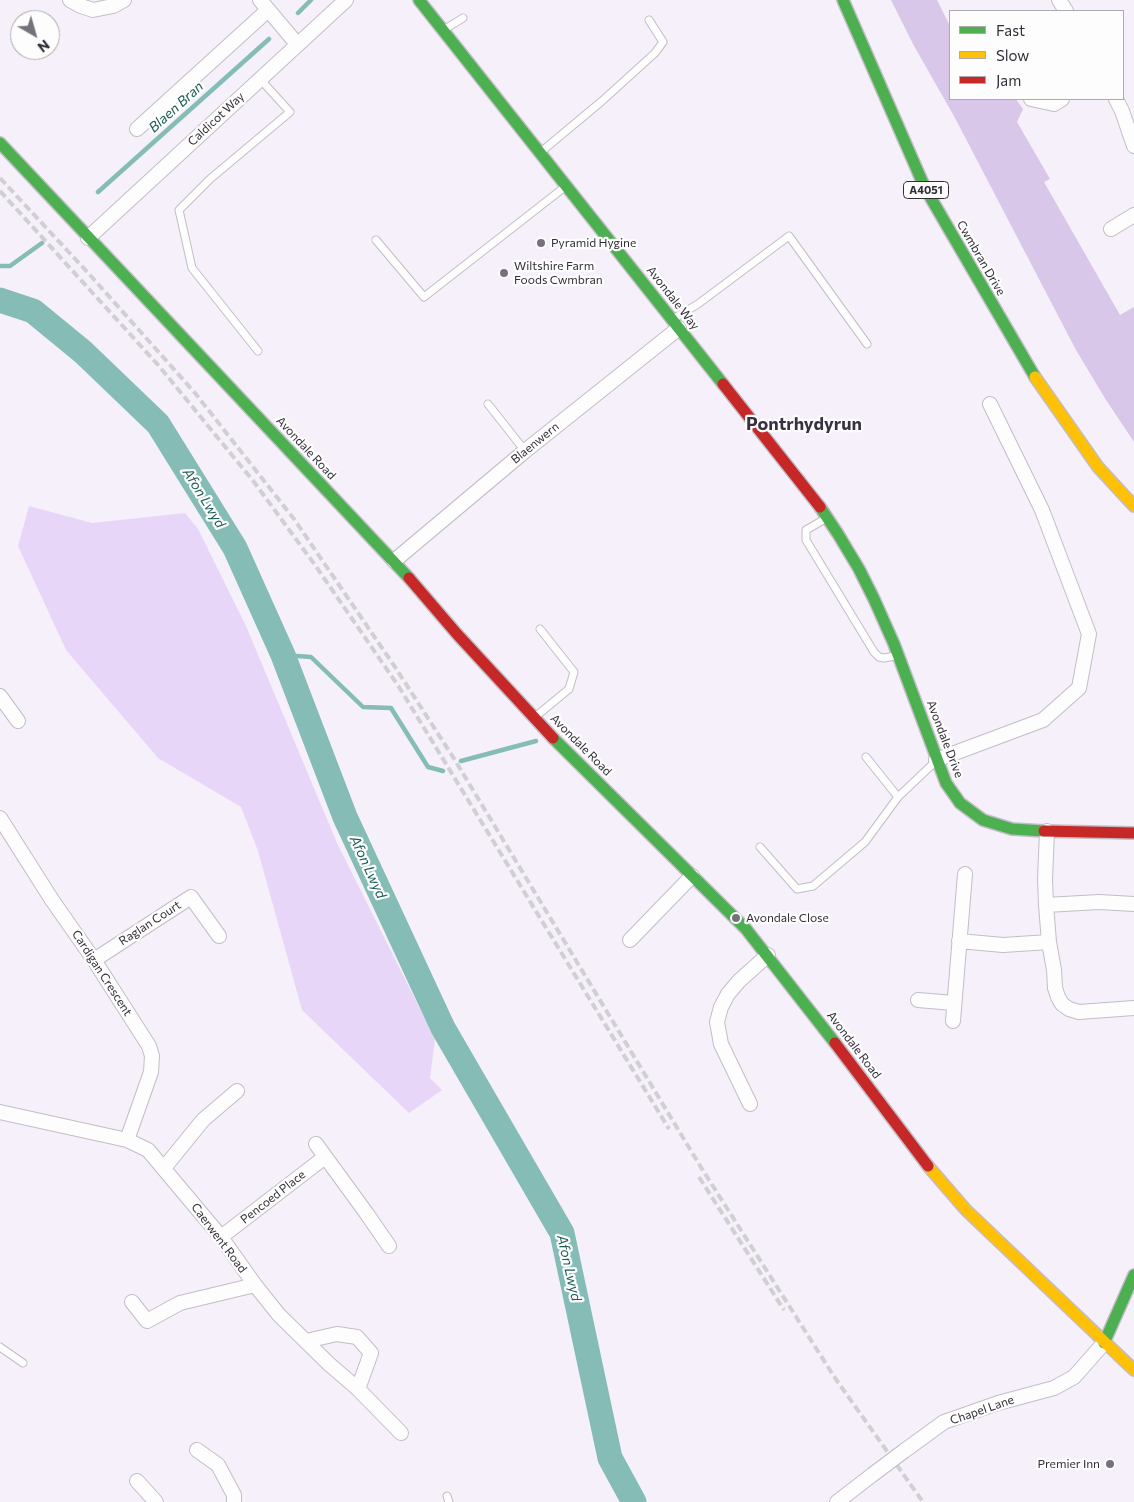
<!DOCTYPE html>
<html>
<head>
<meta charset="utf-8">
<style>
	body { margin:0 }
	#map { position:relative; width:1134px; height:1502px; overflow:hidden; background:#f5f0fa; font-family:Commissioner,sans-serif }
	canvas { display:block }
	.legend { position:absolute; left:949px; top:10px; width:175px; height:90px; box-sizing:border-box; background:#fdfdfd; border:1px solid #acaaae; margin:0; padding:6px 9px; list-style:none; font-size:15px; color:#322e37 }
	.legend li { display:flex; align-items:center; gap:10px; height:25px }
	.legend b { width:25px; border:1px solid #acaaae }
	.north { position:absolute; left:10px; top:10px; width:50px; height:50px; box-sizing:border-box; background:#fdfdfd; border:1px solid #acaaae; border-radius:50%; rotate:142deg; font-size:14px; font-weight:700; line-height:20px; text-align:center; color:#322e37 }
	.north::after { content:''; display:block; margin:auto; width:18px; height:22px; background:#76727b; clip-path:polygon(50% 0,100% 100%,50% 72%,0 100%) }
</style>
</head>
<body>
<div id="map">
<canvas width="1134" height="1502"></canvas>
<ul class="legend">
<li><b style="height:6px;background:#4caf50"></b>Fast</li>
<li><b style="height:6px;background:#ffc107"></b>Slow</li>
<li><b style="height:6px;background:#c62828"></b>Jam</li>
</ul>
<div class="north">N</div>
</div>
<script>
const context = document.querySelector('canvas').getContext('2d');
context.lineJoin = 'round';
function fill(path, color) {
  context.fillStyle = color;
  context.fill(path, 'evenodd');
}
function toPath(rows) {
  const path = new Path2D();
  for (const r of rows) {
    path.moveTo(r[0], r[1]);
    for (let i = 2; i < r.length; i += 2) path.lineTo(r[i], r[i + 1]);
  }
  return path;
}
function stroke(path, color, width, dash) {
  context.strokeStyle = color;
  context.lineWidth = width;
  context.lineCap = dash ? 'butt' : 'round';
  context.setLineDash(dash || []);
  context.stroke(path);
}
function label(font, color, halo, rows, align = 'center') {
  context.font = font + ' Commissioner,sans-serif';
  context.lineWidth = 4.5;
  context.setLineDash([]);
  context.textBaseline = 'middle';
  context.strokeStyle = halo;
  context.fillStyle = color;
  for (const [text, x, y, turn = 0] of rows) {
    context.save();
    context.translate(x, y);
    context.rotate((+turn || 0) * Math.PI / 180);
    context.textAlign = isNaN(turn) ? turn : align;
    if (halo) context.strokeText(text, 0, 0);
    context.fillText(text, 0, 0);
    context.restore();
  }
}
fill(toPath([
	[29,506,92,523,185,513,198,529,246,626,337,843,435,1039,430,1078,442,1090,409,1113,302,1010,258,851,241,807,158,758,66,650,18,546]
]), '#e8d6f8');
fill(toPath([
	[891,0,937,0,950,26,950,99,1016,99,1023,109,1017,122,1050,179,1044,182,1120,315,1134,307,1134,442,1106,400,1076,350,955,118,913,44]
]), '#d8c7e8');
stroke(toPath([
	[298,13,311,0],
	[98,192,269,39],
	[0,266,10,266,42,243],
	[283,655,311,657,363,707,391,708,428,767,443,771],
	[461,761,536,741]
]), '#86bcb6', 4.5);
stroke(toPath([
	[0,300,33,311,83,352,158,424,235,548,283,655,345,817,443,1028,562,1233,610,1458,634,1502]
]), '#86bcb6', 25);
const lane = toPath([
	[445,29,463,18],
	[542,151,602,101,655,53,663,42,649,20],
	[376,240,424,297,566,186],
	[673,319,698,304,789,236,867,344],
	[258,351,192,268,179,210,210,179,290,112,260,79],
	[488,404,525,451],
	[825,519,806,530,806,540,874,652,879,657,884,658,895,656],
	[535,717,569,689,574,672,540,629],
	[866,757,898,797,936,761],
	[760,847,797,889,813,886,865,842,898,797],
	[0,1347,23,1363],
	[447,1496,449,1502]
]);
const street = toPath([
	[70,0,81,6,93,10,113,6,124,0],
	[260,0,297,44],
	[1059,0,1066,11],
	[1031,99,1054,104,1062,99],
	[1116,99,1122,111,1134,146],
	[137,129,268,10],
	[1111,229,1134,215],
	[88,238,346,0],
	[394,561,525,451,679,328],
	[0,696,18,721],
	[936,760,1043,720,1079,688,1089,634,1042,510,990,404],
	[0,818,52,900,94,960,149,1046,152,1056,151,1072,127,1140],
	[1047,831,1045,879,1046,905,1049,942,1054,970,1055,988,1058,997,1062,1004,1069,1009,1079,1012,1134,1008],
	[1046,905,1099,902,1134,904],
	[630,940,692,876],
	[959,941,1003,945,1049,942],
	[94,960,191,897,219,936],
	[918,1000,954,1003],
	[953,1021,965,874],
	[750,1104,721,1044,717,1022,721,1007,728,994,739,981,768,955],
	[0,1112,127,1140,148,1150,221,1237,255,1285,279,1315,329,1364,358,1389,401,1433],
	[316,1144,367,1214,389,1246],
	[164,1168,203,1120,237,1091],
	[221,1237,325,1157],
	[132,1302,147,1321,180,1303,255,1285],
	[306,1341,337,1334,357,1337,371,1353,358,1389],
	[197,1450,218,1465,234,1495,234,1502],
	[904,1451,944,1422,998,1403,1054,1388,1074,1377,1104,1343],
	[137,1481,156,1502],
	[837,1502,872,1475]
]);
const fast = toPath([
	[419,0,723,384],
	[843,0,925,188,1035,377],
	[0,143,409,578],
	[820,507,838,534,859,569,874,599,894,644,946,783,960,803,983,820,1012,829,1044,831],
	[553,738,746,929,835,1043],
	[1104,1343,1134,1275]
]);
const slow = toPath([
	[1035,377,1098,467,1134,506],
	[928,1166,966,1210,1134,1370]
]);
const jam = toPath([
	[723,384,820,507],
	[409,578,457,634,553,738],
	[1044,831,1134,833],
	[835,1043,928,1166]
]);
stroke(lane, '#c2bdc6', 9);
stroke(street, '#c2bdc6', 16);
stroke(fast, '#c2bdc6', 14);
stroke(slow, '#c2bdc6', 14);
stroke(jam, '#c2bdc6', 14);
stroke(lane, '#fefdfe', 7);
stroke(street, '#fefdfe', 14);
stroke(fast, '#4caf50', 11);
stroke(slow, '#ffc107', 11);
stroke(jam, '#c62828', 11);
stroke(toPath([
	[0,178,90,275,195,393,294,519,395,667,453,757,702,1169,835,1378,923,1502],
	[0,191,159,366,254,482,315,565,399,687,669,1129],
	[699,1177,784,1310]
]), '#d0cfd1', 4, [8, 4]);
const streetBridge = toPath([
	[872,1475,904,1451]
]);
stroke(streetBridge, '#c2bdc6', 16, []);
stroke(streetBridge, '#fefdfe', 14);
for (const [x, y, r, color] of [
	[541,243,5,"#76727b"],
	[504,273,5,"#76727b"],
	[736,918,5,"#76727b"],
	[1110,1464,5,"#76727b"]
]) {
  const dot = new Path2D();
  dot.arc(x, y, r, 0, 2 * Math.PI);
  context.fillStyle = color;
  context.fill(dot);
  stroke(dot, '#fdfdfd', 2);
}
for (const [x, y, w] of [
	[926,190,45]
]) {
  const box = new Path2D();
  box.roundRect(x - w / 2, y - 8.5, w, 17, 4);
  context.fillStyle = '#fdfdfd';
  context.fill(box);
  stroke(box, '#322e37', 1);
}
label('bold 11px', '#322e37', null, [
	["A4051",926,190]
]);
label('12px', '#322e37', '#fdfdfd', [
	["Caldicot Way",216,119,-43],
	["Cwmbran Drive",981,258,60],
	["Avondale Way",673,298,52],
	["Blaenwern",535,443,-39],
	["Avondale Road",306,448,47],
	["Avondale Drive",945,739,69],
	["Avondale Road",581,745,45],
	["Raglan Court",150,923,-33],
	["Cardigan Crescent",102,973,57],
	["Avondale Road",854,1045,53],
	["Pencoed Place",273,1197,-38],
	["Caerwent Road",219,1238,53],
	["Chapel Lane",982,1410,-19]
]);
label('12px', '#322e37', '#fdfdfd', [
	["Pyramid Hygine",551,243],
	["Wiltshire Farm",514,266],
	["Foods Cwmbran",514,280],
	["Avondale Close",746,918],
	["Premier Inn",1100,1464,"right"]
], 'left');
label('italic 14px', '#1c5d54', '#fdfdfd', [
	["Blaen Bran",176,107,-42],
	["Afon Lwyd",204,498,58],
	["Afon Lwyd",368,867,65],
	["Afon Lwyd",569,1268,77]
]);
label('bold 18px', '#393042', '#fdfdfd', [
	["Pontrhydyrun",804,424]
]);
</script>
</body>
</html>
